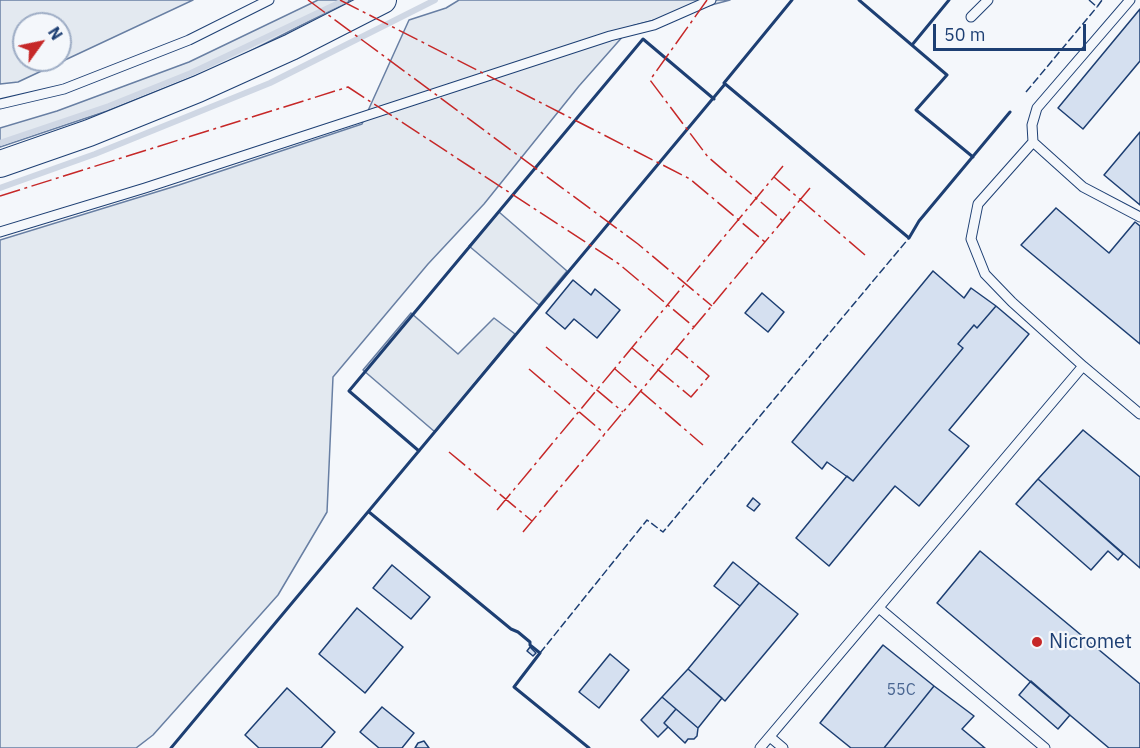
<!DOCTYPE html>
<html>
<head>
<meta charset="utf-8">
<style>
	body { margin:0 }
	#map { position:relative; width:1140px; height:748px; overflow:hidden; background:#f4f7fb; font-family:"IBM Plex Sans",sans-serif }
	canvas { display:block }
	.north { position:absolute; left:12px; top:12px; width:60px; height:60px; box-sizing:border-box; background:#f4f7fb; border:2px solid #9eadc5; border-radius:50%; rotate:57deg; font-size:16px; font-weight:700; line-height:24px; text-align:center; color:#1d3f73 }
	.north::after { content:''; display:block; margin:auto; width:21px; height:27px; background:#c62828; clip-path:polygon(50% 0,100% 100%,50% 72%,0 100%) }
	.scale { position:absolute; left:933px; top:24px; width:153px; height:27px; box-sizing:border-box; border:3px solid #1d3f73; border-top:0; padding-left:8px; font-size:18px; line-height:21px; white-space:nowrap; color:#1d3f73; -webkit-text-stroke:4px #f4f7fb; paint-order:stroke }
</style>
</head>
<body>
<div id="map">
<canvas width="1140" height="748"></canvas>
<div class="north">N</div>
<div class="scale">50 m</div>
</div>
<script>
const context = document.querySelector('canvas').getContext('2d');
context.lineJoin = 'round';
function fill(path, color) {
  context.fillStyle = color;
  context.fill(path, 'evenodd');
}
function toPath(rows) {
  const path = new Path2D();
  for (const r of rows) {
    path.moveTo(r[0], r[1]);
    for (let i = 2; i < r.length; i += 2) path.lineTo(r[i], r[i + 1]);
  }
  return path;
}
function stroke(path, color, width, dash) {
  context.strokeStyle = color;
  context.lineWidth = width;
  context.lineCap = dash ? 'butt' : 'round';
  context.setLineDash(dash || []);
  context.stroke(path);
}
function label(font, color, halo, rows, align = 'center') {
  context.font = font + ' "IBM Plex Sans",sans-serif';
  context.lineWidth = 4.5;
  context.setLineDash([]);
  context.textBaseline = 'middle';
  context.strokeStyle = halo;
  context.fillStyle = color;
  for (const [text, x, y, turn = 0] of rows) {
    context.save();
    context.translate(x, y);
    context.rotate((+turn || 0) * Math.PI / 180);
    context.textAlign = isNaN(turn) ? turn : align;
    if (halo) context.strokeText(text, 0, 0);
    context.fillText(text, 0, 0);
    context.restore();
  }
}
const green = toPath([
	[0,0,193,0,18,82,0,84,0,0],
	[24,24,60,24,60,60,24,60,24,24],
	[318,0,351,0,223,65,107,111,0,147,0,128,57,111,189,62,318,0],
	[459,0,730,0,632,26,579,86,484,204,428,264,333,377,327,512,278,595,153,735,136,748,0,748,0,240,179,185,362,124,409,20,446,8,459,0],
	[499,212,567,271,539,305,469,246,499,212],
	[411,313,458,354,494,318,515,334,435,432,363,370,411,313]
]);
fill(green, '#e3e9f0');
stroke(green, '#687fa3', 1.5);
stroke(toPath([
	[0,143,109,106,191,73,345,0],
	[0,188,95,154,270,83,435,0]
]), '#cfd7e4', 6);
const building = toPath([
	[1140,9,1140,61,1083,129,1058,108,1140,9],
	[1140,132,1140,205,1104,175,1140,132],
	[1056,208,1109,253,1135,222,1140,226,1140,344,1021,245,1056,208],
	[933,271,964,298,971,288,996,306,977,328,974,325,958,344,963,348,853,481,827,462,822,469,792,442,933,271],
	[573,280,591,295,595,289,620,310,597,338,574,319,565,329,546,313,573,280],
	[762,293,784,312,768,332,745,313,762,293],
	[996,306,1029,334,949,430,969,446,919,506,895,486,829,566,796,538,847,476,853,481,963,348,958,344,974,325,977,328,996,306],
	[1083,430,1140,477,1140,568,1038,479,1083,430],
	[1038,479,1123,554,1118,560,1108,551,1091,570,1016,504,1038,479],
	[753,498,760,504,754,511,747,506,753,498],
	[980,551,1140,684,1140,748,1109,748,937,603,980,551],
	[733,562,759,583,740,606,714,586,733,562],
	[392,565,430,597,411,619,373,588,392,565],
	[759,583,798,614,725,701,688,669,759,583],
	[357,608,403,647,365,693,319,654,357,608],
	[883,645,934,686,884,748,851,748,820,723,883,645],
	[530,647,536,653,533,656,527,651,530,647],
	[610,654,629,670,599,708,579,692,610,654],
	[688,669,722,698,698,728,662,697,688,669],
	[1031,681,1070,715,1058,729,1019,695,1031,681],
	[934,686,974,716,962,729,985,748,884,748,934,686],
	[287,688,335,732,321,748,259,748,245,735,287,688],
	[662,697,676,709,664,723,668,727,658,737,641,720,662,697],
	[382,707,414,733,402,748,379,748,360,732,382,707],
	[676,709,698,728,697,736,694,739,688,739,685,743,664,723,676,709],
	[424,741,429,748,415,748,418,743,424,741]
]);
fill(building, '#d5e0f0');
stroke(building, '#1d3f73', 1.5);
const lane = toPath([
	[971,17,988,0],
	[0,104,64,89,189,40,269,0],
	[1033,142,1032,125,1037,108,1130,0],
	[0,232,145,188,610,36,654,25,711,0],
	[1083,366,1012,302,985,274,971,239,978,204,1033,142,1083,187,1140,217],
	[879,608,1045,748],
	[770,737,783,748],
	[760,748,1083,366,1140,414]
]);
const secondary = toPath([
	[0,164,89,133,198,89,291,47,383,0]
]);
stroke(lane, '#1d3f73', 11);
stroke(secondary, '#1d3f73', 28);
stroke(lane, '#f4f7fb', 9);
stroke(secondary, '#f4f7fb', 26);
stroke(toPath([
	[1089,0,1097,7,1102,0],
	[1026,92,1097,7],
	[540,653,647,520,663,532,909,238]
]), '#1d3f73', 1.5, [8, 3]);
stroke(toPath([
	[792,0,724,83,909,238,919,221,1010,112],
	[859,0,947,75,916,110,973,157],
	[912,45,949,0],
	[419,451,349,391,643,39,714,99],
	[369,512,511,629,518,632,530,642,530,645,540,653,514,687,589,748],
	[171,748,725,84]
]), '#1d3f73', 3);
stroke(toPath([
	[308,0,638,244,712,306],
	[340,0,690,179,765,242],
	[707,0,650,80,708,157,783,221],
	[774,177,865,255],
	[0,196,348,87,619,264,694,327],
	[546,347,623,412],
	[632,348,691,397,709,376,676,348],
	[529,369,605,434],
	[615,369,703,445],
	[449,452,532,521],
	[497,510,783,166],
	[523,532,810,188]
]), '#c62828', 1.5, [21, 4.5, 3, 4.5]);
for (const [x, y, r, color] of [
	[1037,642,6,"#c62828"]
]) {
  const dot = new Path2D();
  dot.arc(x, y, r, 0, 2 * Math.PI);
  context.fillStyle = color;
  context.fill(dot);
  stroke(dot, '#f4f7fb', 2);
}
label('16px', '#4b6792', null, [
	["55C",901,690]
]);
label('20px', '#1d3f73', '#f4f7fb', [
	["Nicromet",1049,642]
], 'left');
</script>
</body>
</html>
